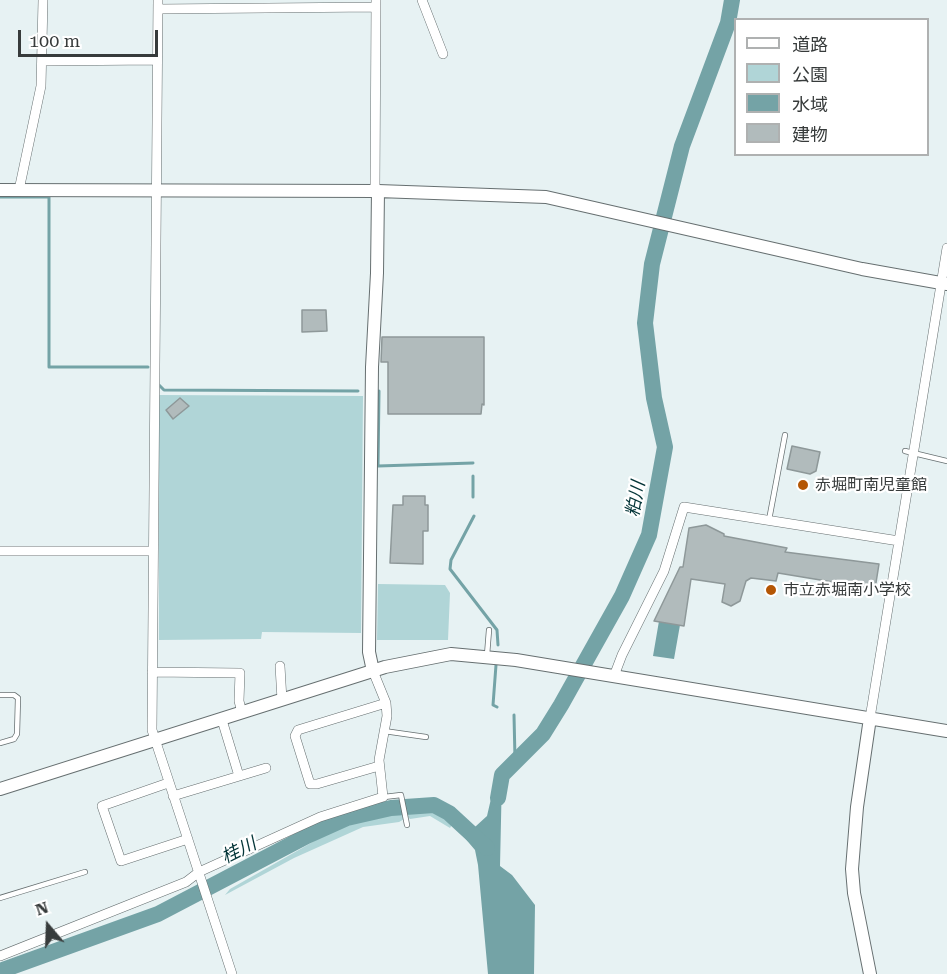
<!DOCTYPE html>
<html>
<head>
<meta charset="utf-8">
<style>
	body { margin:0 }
	#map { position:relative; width:947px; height:974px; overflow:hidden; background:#e7f2f3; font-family:"Roboto Serif","Noto Sans JP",serif }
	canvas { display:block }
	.legend { position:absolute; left:734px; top:18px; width:195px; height:138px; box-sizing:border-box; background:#fff; border:2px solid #afb1b1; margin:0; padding:8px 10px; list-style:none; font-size:18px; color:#373b3b }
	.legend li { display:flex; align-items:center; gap:12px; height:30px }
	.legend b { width:30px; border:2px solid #afb1b1 }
	.north { position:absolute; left:18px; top:896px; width:60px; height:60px; -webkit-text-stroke:4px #fff; paint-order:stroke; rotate:341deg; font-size:16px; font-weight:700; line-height:24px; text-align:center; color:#373b3b }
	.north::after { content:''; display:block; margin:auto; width:21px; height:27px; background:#373b3b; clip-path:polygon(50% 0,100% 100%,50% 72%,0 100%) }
	.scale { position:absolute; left:18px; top:30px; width:140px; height:27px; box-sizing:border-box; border:3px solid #373b3b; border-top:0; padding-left:8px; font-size:18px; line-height:21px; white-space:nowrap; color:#373b3b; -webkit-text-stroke:4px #fff; paint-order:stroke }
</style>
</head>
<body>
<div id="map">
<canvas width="947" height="974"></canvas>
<ul class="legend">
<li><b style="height:8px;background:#fff"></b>道路</li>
<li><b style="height:16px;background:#b0d5d7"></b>公園</li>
<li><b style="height:16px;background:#74a3a6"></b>水域</li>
<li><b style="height:16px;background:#b1bbbc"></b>建物</li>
</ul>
<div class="north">N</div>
<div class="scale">100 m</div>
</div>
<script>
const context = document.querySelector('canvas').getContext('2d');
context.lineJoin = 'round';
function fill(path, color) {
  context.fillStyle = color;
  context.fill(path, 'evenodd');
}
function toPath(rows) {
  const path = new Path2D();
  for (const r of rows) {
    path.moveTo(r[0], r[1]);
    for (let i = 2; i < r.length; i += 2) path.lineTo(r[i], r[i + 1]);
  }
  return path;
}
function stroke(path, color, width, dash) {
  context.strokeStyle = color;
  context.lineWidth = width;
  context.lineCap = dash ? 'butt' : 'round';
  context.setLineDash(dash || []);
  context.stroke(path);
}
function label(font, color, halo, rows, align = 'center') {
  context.font = font + ' "Roboto Serif","Noto Sans JP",serif';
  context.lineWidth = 4.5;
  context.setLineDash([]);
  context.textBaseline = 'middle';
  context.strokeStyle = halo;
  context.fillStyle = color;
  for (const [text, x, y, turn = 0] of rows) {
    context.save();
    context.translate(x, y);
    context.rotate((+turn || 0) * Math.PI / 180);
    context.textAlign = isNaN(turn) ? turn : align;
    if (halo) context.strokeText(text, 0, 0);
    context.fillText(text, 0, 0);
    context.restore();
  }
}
fill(toPath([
	[159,395,363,396,361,633,262,632,261,639,159,640],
	[378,584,445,585,450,593,448,640,377,640],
	[435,809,445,814,453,823,450,828,430,816,410,819,408,817,399,822,363,827,294,858,225,895,230,889,318,839,350,824,409,810]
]), '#b0d5d7');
fill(toPath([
	[659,621,680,625,674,659,653,656],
	[502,775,500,866,512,875,535,905,534,974,488,974,478,865,475,850,464,837,487,816,493,790]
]), '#74a3a6');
stroke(toPath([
	[0,197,49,197,49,367,148,367],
	[159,385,164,390,358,391],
	[379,391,378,466,473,463],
	[473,476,473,497],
	[474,516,451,560,450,569,497,630,498,645],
	[496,665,493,705,497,707],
	[514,715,515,759]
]), '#74a3a6', 3);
stroke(toPath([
	[498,798,502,775,543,734,561,705,622,596,649,535,665,447,654,398,645,323,652,264,682,146,728,23,732,0],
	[0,971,158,914,307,836,347,818,391,808,434,805,449,813,487,848]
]), '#74a3a6', 16);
const building = toPath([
	[302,310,326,310,327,331,302,332,302,310],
	[382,337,484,337,484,405,482,404,481,414,388,414,388,362,381,362,382,337],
	[180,398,189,406,173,419,166,410,180,398],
	[792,446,820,452,816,471,810,474,787,469,792,446],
	[403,496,425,496,425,505,428,505,428,531,423,531,423,564,390,563,393,505,403,505,403,496],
	[706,525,724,534,724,536,787,548,785,552,879,564,875,589,778,573,776,581,751,578,746,581,740,601,731,606,722,602,725,584,691,579,684,626,654,621,680,567,683,567,689,528,706,525]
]);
fill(building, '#b1bbbc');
stroke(building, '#8e9899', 1.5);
const lane = toPath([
	[905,451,947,461],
	[769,520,785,435],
	[487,655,489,630],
	[0,695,14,695,18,698,17,734,14,739,0,743],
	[384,731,426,737],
	[384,797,401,795,407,825],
	[0,898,85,872]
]);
const street = toPath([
	[158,0,152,730,232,974],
	[422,0,443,54],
	[158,9,376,7],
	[42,61,157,60],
	[19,190,41,86,43,0],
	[375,191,376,0],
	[0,551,153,551],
	[280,666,282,700],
	[152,672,240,673,239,701,242,713],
	[614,676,622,655,664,571,684,507,899,541],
	[870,718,947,248],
	[222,720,239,776],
	[379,766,317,784,310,784,295,736,298,730,386,703],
	[168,783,102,806,121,861,188,839],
	[173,796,266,768],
	[0,956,186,882,199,872,320,817,383,797,379,760,387,716,386,703,373,671]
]);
const secondary = toPath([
	[0,190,378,191,546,197,862,269,947,284],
	[373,671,369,652,372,367,377,273,378,191],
	[0,789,385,667,451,654,516,660,947,731],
	[870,974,854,893,852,869,857,807,870,718]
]);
stroke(lane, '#666f70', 6);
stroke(street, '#666f70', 10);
stroke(secondary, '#666f70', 14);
stroke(lane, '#fff', 4.5);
stroke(street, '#fff', 9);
stroke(secondary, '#fff', 12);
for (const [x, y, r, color] of [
	[803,485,6,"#b45604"],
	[771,590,6,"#b45604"]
]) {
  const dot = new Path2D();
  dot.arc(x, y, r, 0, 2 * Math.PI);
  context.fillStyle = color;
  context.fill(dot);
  stroke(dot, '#fff', 2);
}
label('16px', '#373b3b', '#fff', [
	["赤堀町南児童館",815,485],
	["市立赤堀南小学校",783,590]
], 'left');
label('italic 18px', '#043538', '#fff', [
	["粕川",636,499,-80],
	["桂川",239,851,-27]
]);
</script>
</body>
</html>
